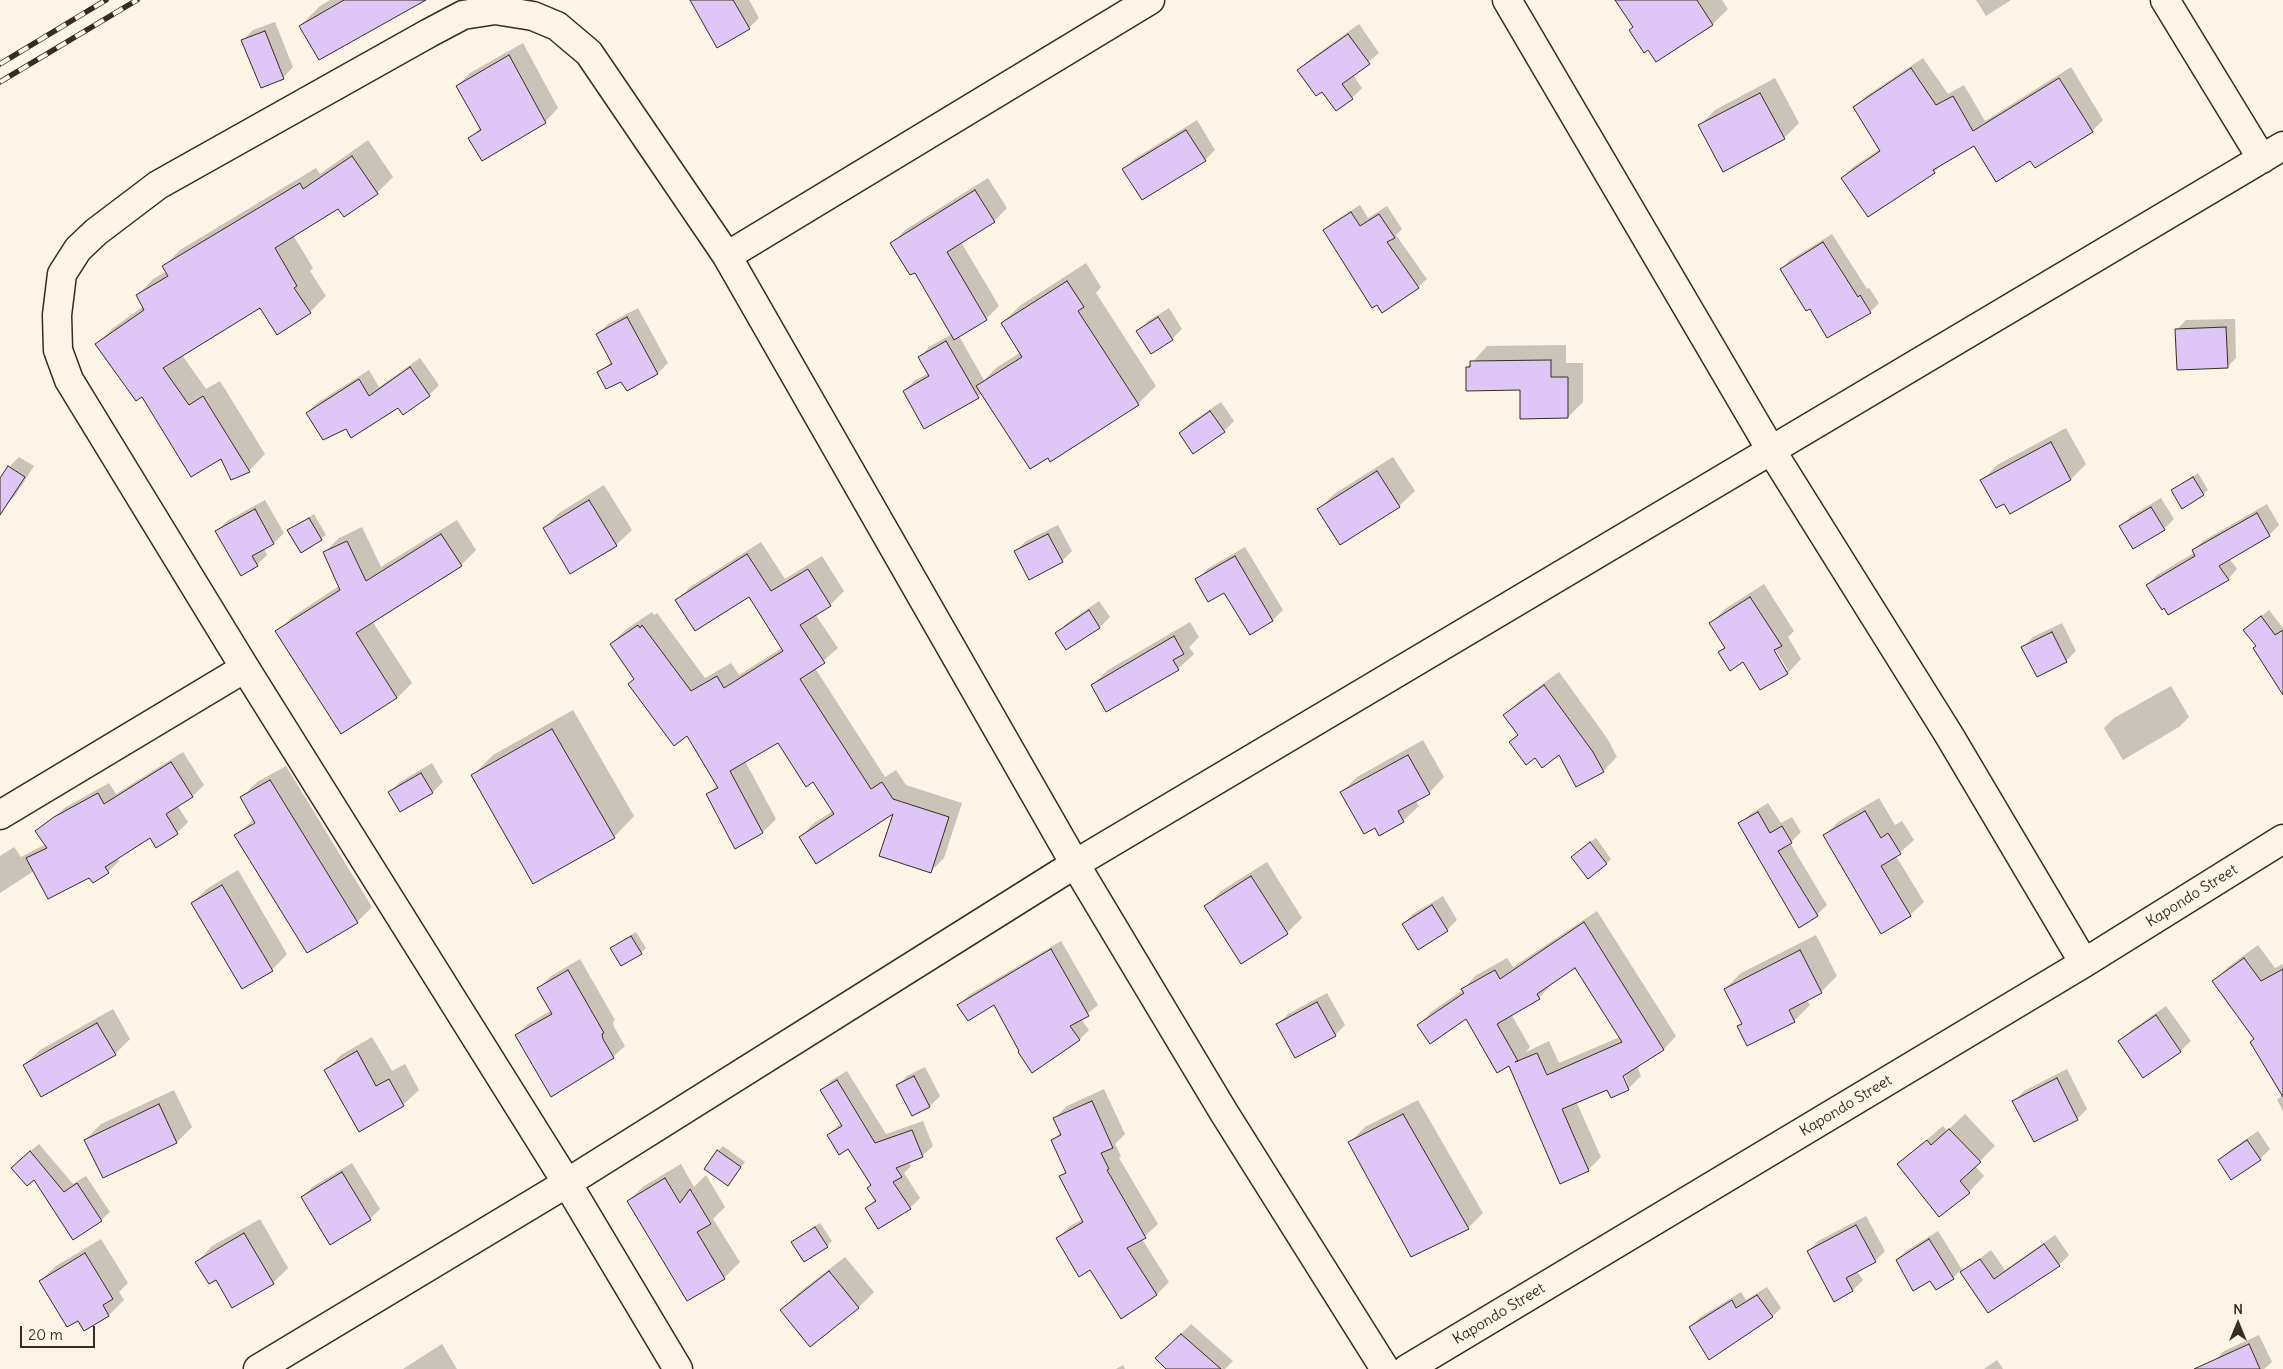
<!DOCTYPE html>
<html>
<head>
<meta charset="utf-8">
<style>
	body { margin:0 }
	#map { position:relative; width:2283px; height:1369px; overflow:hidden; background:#fcf5e5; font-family:Delius,sans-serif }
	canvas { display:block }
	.north { position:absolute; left:2213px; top:1299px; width:50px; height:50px; -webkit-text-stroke:4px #fcf5e5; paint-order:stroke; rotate:0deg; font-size:14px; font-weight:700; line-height:20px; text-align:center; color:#3b2a1e }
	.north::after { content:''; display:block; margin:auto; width:18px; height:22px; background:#3b2a1e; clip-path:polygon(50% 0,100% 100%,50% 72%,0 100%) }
	.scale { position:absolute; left:20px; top:1326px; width:75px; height:22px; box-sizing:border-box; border:2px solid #3b2a1e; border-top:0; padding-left:6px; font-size:15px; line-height:18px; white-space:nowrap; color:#3b2a1e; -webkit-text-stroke:4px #fcf5e5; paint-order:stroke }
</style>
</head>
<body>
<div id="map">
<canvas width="2283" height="1369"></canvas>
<div class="north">N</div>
<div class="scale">20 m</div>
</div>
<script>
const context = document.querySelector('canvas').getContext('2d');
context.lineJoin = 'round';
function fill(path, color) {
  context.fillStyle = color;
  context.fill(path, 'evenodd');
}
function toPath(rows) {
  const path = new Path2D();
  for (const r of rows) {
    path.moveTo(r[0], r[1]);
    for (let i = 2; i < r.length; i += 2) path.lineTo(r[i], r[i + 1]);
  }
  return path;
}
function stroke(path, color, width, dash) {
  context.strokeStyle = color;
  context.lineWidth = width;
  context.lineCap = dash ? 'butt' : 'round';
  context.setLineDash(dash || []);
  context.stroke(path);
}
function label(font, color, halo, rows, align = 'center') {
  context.font = font + ' Delius,sans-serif';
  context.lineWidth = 4;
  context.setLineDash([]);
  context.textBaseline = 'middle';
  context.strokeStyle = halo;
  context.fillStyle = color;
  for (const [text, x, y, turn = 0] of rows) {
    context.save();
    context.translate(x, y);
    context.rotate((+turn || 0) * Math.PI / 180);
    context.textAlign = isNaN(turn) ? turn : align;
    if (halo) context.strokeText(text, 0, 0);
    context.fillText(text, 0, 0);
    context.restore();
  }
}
fill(toPath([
	[330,0,423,0,300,26,320,6],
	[691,0,749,0,759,18,749,28],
	[1626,0,1722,0,1728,9,1713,24,1656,60,1634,26],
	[1976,0,2011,0,1986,16],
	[275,22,293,67,283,78,243,40,253,30],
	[1359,24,1379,53,1353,75,1362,88,1352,98,1322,90,1299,70,1309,60],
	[523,43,558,108,545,122,470,138,481,127,457,86,470,73],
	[1923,58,1948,94,1964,85,1985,121,2071,67,2103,120,2092,131,2030,159,1975,145,1946,161,1934,172,1842,178,1853,167,1880,149,1855,107,1866,96],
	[1775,78,1799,123,1784,138,1700,125,1715,110],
	[1197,120,1215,150,1205,160,1124,169,1134,159],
	[368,140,393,177,377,193,339,207,293,235,313,268,310,271,326,296,310,312,261,306,182,355,206,389,220,381,265,454,249,471,221,457,142,395,97,344,113,328,144,306,137,296,153,279,167,271,164,266,180,250,316,168,320,174],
	[988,178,1007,208,994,221,961,242,999,306,986,319,959,336,984,380,996,368,1021,352,1002,323,1021,305,1086,263,1101,287,1096,293,1156,386,1138,404,982,393,925,427,904,391,914,381,929,373,919,357,929,347,952,334,915,271,892,244,905,230],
	[1360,205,1368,218,1387,206,1402,229,1396,235,1427,279,1418,287,1383,312,1324,230,1333,222],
	[1832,234,1867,289,1869,288,1879,303,1870,312,1811,307,1781,269,1790,260],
	[638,308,668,363,658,373,627,389,622,380,599,373,612,361,597,334,608,324],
	[1169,308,1182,329,1172,339,1138,331,1148,321],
	[2235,319,2236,358,2227,367,2177,329,2186,320],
	[1566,345,1566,363,1583,363,1583,402,1568,417,1521,389,1467,368,1487,346],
	[420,358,439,385,429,395,399,407,307,413,317,403,369,370,379,387],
	[1221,402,1234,421,1224,431,1194,452,1180,433,1190,423],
	[2066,428,2086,464,2071,479,2010,512,2004,502,1982,481,1997,465],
	[19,457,34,466,15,496,5,506,0,503,0,481,9,467],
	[1393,457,1415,491,1399,506,1340,543,1319,509,1334,494],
	[2198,473,2208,490,2203,494,2172,490],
	[604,485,632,530,616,545,544,528,559,513],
	[2161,498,2174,519,2164,529,2121,527,2131,516],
	[265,500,284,533,274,543,264,548,267,555,257,565,217,531,227,521],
	[2267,504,2279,525,2269,535,2229,558,2237,569,2228,579,2165,606,2147,585,2157,575,2194,553,2193,551,2203,541],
	[314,514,326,535,321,539,289,531],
	[457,520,476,550,461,565,372,621,412,683,397,698,277,632,292,617,339,586,324,553,339,538,362,527,381,567],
	[1058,525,1072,551,1062,561,1016,551,1026,541],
	[761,542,785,579,822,556,844,591,830,605,815,614,838,648,815,668,885,777,896,770,906,785,962,803,944,858,931,871,895,811,800,837,814,823,833,811,813,780,778,742,745,761,776,819,763,832,707,795,718,784,688,735,635,678,611,644,625,630,652,612,654,615,657,613,705,678,731,663,739,675,782,648,749,595,677,601,690,587],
	[1245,547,1283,610,1273,620,1250,633,1224,591,1197,580,1207,569],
	[1764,584,1794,631,1788,637,1801,659,1788,673,1760,689,1744,660,1720,652,1726,646,1711,623,1725,609],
	[1772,644,1788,670,1785,670,1770,645],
	[1099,601,1110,617,1100,627,1067,648,1057,633,1067,623],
	[2269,610,2283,628,2283,693,2257,646,2245,630],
	[1190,622,1199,637,1189,647,1194,654,1178,669,1092,685,1108,670],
	[2062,623,2076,651,2066,661,2023,647,2033,637],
	[1559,672,1607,738,1617,757,1603,771,1560,753,1535,757,1510,742,1518,734,1505,716,1518,702],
	[2171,686,2189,717,2179,727,2123,760,2104,728,2114,718],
	[573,710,634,816,614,837,472,776,493,755],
	[1423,740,1444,777,1429,793,1415,800,1419,806,1403,821,1376,826,1342,792,1357,777],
	[183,752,204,785,193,796,177,805,188,822,177,833,150,837,117,858,119,861,108,872,90,876,34,871,0,893,0,856,14,847,21,857,46,844,37,831,66,807,109,783,116,794],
	[432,763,443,782,433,792,401,810,390,792,400,782],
	[286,766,372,907,357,922,236,836,254,819,242,797,257,782],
	[260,818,261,821,251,826,251,824],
	[1879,798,1895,825,1902,821,1914,840,1896,856,1924,902,1910,915,1824,836,1838,822],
	[1768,803,1781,823,1792,817,1801,832,1790,843,1827,905,1817,915,1740,824,1750,814],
	[1596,838,1611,859,1607,863,1577,852],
	[1267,862,1302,918,1287,933,1206,906,1221,891],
	[238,870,287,954,272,970,192,903,208,888],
	[1443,896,1457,920,1447,930,1403,924,1413,914],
	[1597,911,1676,1036,1664,1049,1637,1066,1641,1076,1629,1088,1611,1096,1607,1088,1576,1101,1601,1157,1588,1170,1509,1064,1467,1017,1419,1025,1431,1012,1463,990,1475,976,1507,958,1513,967],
	[1575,967,1620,1037,1559,1063,1549,1041,1526,1052,1530,1047,1511,1014,1539,998,1551,985,1550,983],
	[1622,1070,1628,1085,1626,1085,1620,1071],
	[636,932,646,948,641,953,612,948],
	[1816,935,1837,976,1821,992,1806,999,1810,1005,1794,1021,1748,1044,1739,1026,1742,1022,1725,989,1741,973],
	[1061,941,1098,1005,1081,1019,1089,1030,1079,1040,1021,1051,994,1003,959,1005,969,995],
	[2258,945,2275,968,2283,964,2283,1111,2277,1100,2283,1094,2255,1038,2214,981,2228,967],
	[580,959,615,1020,613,1022,614,1027,625,1046,613,1057,517,1035,528,1024,552,1010,539,988,551,976],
	[1327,993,1345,1025,1335,1035,1278,1024,1288,1014],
	[2166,1006,2191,1041,2180,1051,2120,1041,2130,1031],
	[113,1009,130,1039,115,1054,24,1065,40,1050],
	[372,1037,392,1071,405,1064,419,1090,403,1105,326,1070,341,1055],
	[925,1067,940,1096,930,1106,897,1086,907,1076],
	[2067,1069,2087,1109,2077,1119,2014,1101,2024,1091],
	[847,1071,886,1134,923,1121,933,1146,922,1156,908,1162,911,1166,904,1173,920,1198,910,1208,866,1208,876,1199,872,1184,848,1148,828,1135,841,1123,821,1091,832,1080],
	[1104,1089,1125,1134,1115,1144,1121,1156,1119,1158,1158,1224,1142,1239,1169,1282,1157,1294,1122,1317,1090,1268,1058,1238,1070,1226,1083,1219,1061,1176,1066,1171,1053,1140,1061,1132,1055,1118,1067,1106],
	[174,1090,192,1127,177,1142,103,1177,85,1140,101,1124],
	[1418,1100,1483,1213,1468,1228,1350,1142,1365,1127],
	[1965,1114,1995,1146,1975,1166,1984,1176,1969,1192,1898,1164,1943,1126,1947,1131],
	[2258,1131,2270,1149,2260,1159,2220,1160,2230,1150],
	[39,1144,73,1184,86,1176,110,1212,101,1220,73,1238,21,1159],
	[723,1146,745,1162,728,1185,718,1151],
	[352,1163,380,1209,370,1219,302,1197,312,1187],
	[681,1164,694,1187,706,1175,725,1207,713,1219,740,1262,724,1278,688,1299,628,1201,644,1186],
	[1866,1216,1885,1251,1875,1261,1857,1271,1863,1280,1853,1290,1808,1252,1818,1241],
	[260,1219,288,1268,273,1283,217,1278,197,1262,212,1246],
	[820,1223,832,1241,827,1246,793,1242],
	[1938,1231,1963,1271,1991,1250,2005,1270,2055,1235,2069,1255,2059,1265,1988,1311,1960,1271,1953,1278,1931,1279,1897,1260,1906,1251],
	[101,1239,128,1283,119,1292,124,1300,109,1315,78,1319,40,1281,56,1266],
	[845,1257,874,1292,859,1307,810,1345,782,1310,797,1294],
	[1767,1287,1781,1308,1772,1317,1690,1327,1699,1318,1741,1292,1746,1300],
	[1191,1324,1233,1361,1225,1369,1168,1369,1157,1358],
	[2259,1335,2272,1362,2264,1369,2218,1369,2214,1361,2224,1351],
	[442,1344,457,1369,403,1369],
	[1997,1360,2003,1369,1984,1369],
	[1123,1365,1125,1369,1116,1369]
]), '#0003');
const building = toPath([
	[344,0,426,0,319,60,299,26,344,0],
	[690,0,733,0,750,29,717,48,690,0],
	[1615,0,1697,0,1713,25,1656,62,1648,50,1644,53,1629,30,1633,27,1615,0],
	[265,31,284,79,261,88,241,40,265,31],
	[1348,34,1370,64,1342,84,1353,99,1336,111,1322,92,1316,96,1297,70,1348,34],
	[509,55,546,123,482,161,468,138,481,130,456,86,509,55],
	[1911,68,1936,105,1953,96,1973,131,2059,78,2093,132,2035,168,2030,161,1996,182,1974,146,1933,170,1935,173,1868,217,1841,178,1880,151,1853,107,1911,68],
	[1760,93,1785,139,1723,172,1698,125,1760,93],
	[1186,130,1206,161,1142,200,1122,169,1186,130],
	[352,156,378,194,344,217,338,209,275,248,297,286,294,288,311,313,277,335,260,308,163,368,189,405,203,396,250,472,231,480,221,459,191,477,142,397,136,401,95,344,144,310,136,295,168,276,162,266,300,183,303,189,352,156],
	[975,190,995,222,947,252,987,320,954,340,915,273,910,275,890,243,975,190],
	[1351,212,1360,226,1379,214,1395,238,1387,242,1419,288,1382,313,1377,305,1372,308,1323,230,1351,212],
	[1823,242,1858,297,1860,295,1871,313,1827,338,1810,309,1806,311,1780,269,1823,242],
	[1067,281,1084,307,1078,311,1139,405,1050,462,1048,458,1030,469,976,386,1022,357,1001,323,1067,281],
	[627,317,658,374,627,391,621,382,606,389,597,372,612,364,596,334,627,317],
	[1158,317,1173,340,1151,354,1136,331,1158,317],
	[2226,327,2228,368,2177,370,2175,329,2226,327],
	[946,341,979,398,924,429,903,391,929,376,918,357,946,341],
	[1551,360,1551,377,1568,377,1568,418,1520,419,1520,390,1466,391,1466,367,1470,367,1470,361,1551,360],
	[410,367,430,396,403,415,398,408,351,438,346,429,323,440,306,413,359,379,369,396,410,367],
	[1210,411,1225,432,1193,454,1179,433,1210,411],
	[2051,442,2071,480,2010,514,2004,504,1996,508,1980,480,2051,442],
	[8,466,25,477,0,515,0,478,8,466],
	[1377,471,1400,507,1340,545,1317,509,1377,471],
	[2193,477,2204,495,2182,509,2171,490,2193,477],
	[589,500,617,546,570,574,543,528,589,500],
	[2151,507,2165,530,2133,549,2119,526,2151,507],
	[255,509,274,544,252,556,258,566,241,576,215,531,255,509],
	[2257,513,2270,536,2219,566,2229,580,2168,615,2164,608,2162,610,2146,585,2195,556,2192,550,2257,513],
	[309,518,322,540,301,553,287,530,309,518],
	[441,534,462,566,356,633,397,698,341,734,275,631,340,590,323,552,347,541,366,581,441,534],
	[1048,534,1063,562,1029,580,1014,551,1048,534],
	[747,554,771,591,808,569,831,606,800,625,825,663,800,679,871,789,882,782,893,799,949,817,931,873,879,856,893,814,816,864,799,837,834,814,813,782,806,787,778,743,730,771,763,833,735,849,706,794,718,788,687,736,674,746,628,684,634,679,610,644,638,625,640,628,642,625,691,691,717,676,724,688,783,651,749,597,695,631,675,600,747,554],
	[1235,556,1273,621,1250,635,1224,593,1208,602,1195,579,1235,556],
	[1750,597,1782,646,1774,650,1788,674,1760,690,1743,662,1730,671,1718,652,1725,648,1709,623,1750,597],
	[1089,610,1100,628,1066,650,1055,633,1089,610],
	[2261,616,2275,635,2283,630,2283,695,2253,648,2256,646,2243,630,2261,616],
	[2052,632,2067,662,2037,677,2021,647,2052,632],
	[1174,636,1184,654,1173,660,1179,670,1106,712,1091,685,1174,636],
	[1544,685,1593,752,1604,772,1576,787,1559,755,1542,768,1535,758,1526,765,1509,742,1518,735,1503,715,1544,685],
	[552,729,615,838,533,884,471,775,552,729],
	[1408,755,1430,794,1398,811,1404,822,1379,836,1375,828,1364,834,1340,792,1408,755],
	[171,762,193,797,166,814,178,834,156,848,150,838,105,867,109,873,93,883,89,878,48,899,26,858,47,848,35,831,54,817,98,793,104,804,171,762],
	[421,773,433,793,400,812,388,792,421,773],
	[270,780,358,923,307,953,234,835,255,823,240,797,270,780],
	[1865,811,1881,838,1888,833,1901,854,1881,866,1911,916,1881,934,1823,835,1865,811],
	[1758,812,1770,833,1782,826,1792,843,1778,851,1818,916,1799,928,1738,823,1758,812],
	[1590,842,1607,864,1588,879,1571,857,1590,842],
	[1251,876,1288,934,1241,964,1204,906,1251,876],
	[222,885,273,971,242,989,191,903,222,885],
	[1432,905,1448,931,1418,950,1402,924,1432,905],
	[1584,922,1664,1050,1623,1076,1629,1090,1611,1098,1607,1090,1562,1109,1589,1171,1560,1184,1509,1066,1497,1073,1466,1019,1430,1044,1417,1025,1464,993,1461,989,1495,970,1500,979,1584,922],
	[1575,968,1622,1042,1547,1075,1537,1053,1515,1062,1518,1061,1497,1024,1540,999,1537,994,1575,968],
	[631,936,642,954,621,966,610,948,631,936],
	[1051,949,1089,1016,1070,1026,1080,1040,1032,1073,1018,1052,1019,1051,994,1005,968,1021,957,1005,1051,949],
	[1800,950,1822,993,1789,1010,1795,1022,1747,1046,1737,1026,1742,1024,1724,989,1800,950],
	[2244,958,2261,981,2283,969,2283,1097,2250,1042,2254,1039,2212,981,2244,958],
	[568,970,604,1033,602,1034,603,1039,614,1058,551,1097,515,1035,552,1014,537,988,568,970],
	[1317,1002,1336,1036,1295,1058,1276,1024,1317,1002],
	[2156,1015,2181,1052,2143,1078,2118,1041,2156,1015],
	[97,1023,116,1055,41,1097,23,1065,97,1023],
	[357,1051,376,1086,389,1079,404,1106,359,1132,324,1070,357,1051],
	[914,1076,930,1107,912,1116,896,1085,914,1076],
	[2057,1078,2078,1120,2034,1142,2012,1101,2057,1078],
	[837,1080,875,1143,912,1130,923,1157,896,1168,902,1177,893,1182,911,1209,878,1229,865,1208,876,1201,867,1188,871,1185,848,1149,839,1155,827,1135,842,1126,820,1090,837,1080],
	[1092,1101,1113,1148,1101,1153,1109,1169,1107,1170,1146,1238,1127,1248,1157,1295,1121,1319,1090,1270,1079,1277,1056,1238,1083,1222,1059,1176,1066,1173,1051,1140,1061,1135,1053,1118,1092,1101],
	[159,1104,177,1143,103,1178,84,1140,159,1104],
	[1403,1114,1469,1229,1411,1257,1348,1142,1403,1114],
	[1949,1129,1981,1162,1960,1181,1970,1193,1939,1217,1897,1164,1927,1140,1931,1145,1949,1129],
	[2247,1140,2261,1160,2231,1180,2218,1160,2247,1140],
	[717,1150,741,1167,728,1186,704,1169,717,1150],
	[30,1151,64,1192,77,1183,102,1221,73,1240,34,1180,27,1186,11,1168,30,1151],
	[342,1172,371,1220,330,1245,301,1197,342,1172],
	[665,1178,680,1203,690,1189,711,1224,697,1232,725,1279,687,1301,627,1201,665,1178],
	[1856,1225,1876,1262,1846,1278,1853,1291,1834,1302,1807,1251,1856,1225],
	[815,1227,828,1247,804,1262,791,1242,815,1227],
	[244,1233,274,1284,232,1308,216,1280,209,1284,195,1262,244,1233],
	[1929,1239,1954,1279,1936,1290,1930,1281,1913,1291,1896,1260,1929,1239],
	[2044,1244,2060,1266,1988,1313,1960,1272,1980,1259,1994,1279,2044,1244],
	[85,1253,113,1299,103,1305,109,1316,84,1331,78,1321,67,1327,39,1281,85,1253],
	[829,1271,859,1308,810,1347,780,1310,829,1271],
	[1757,1295,1773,1317,1709,1360,1689,1327,1732,1300,1736,1308,1757,1295],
	[1181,1334,1221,1369,1166,1369,1155,1358,1181,1334],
	[2249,1344,2260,1369,2194,1369,2249,1344]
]);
fill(building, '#dec6f6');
stroke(building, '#3b2a1e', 1);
const minor = toPath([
	[1507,0,1771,450,1949,735,2084,963],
	[2165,0,2262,159],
	[727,256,1150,0],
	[0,815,245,668],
	[258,1369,567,1183,1075,864,2283,146],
	[678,1369,567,1183,245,668,69,380,58,350,57,315,62,274,78,249,96,232,158,185,429,33,463,15,495,10,533,16,557,26,589,53,727,256,1075,864,1223,1111,1385,1369],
	[1407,1369,2084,963,2283,839]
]);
stroke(minor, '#3b2a1e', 31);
stroke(minor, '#fcf5e5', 28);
const rail = toPath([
	[0,64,106,0],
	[0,82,137,0]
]);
stroke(rail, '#3b2a1e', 5.5);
stroke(rail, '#fcf5e5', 4, [11]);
label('15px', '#3b2a1e', '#fcf5e5', [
	["Kapondo Street",2192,896,-32],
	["Kapondo Street",1846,1106,-31],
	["Kapondo Street",1499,1314,-31]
]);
</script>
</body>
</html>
